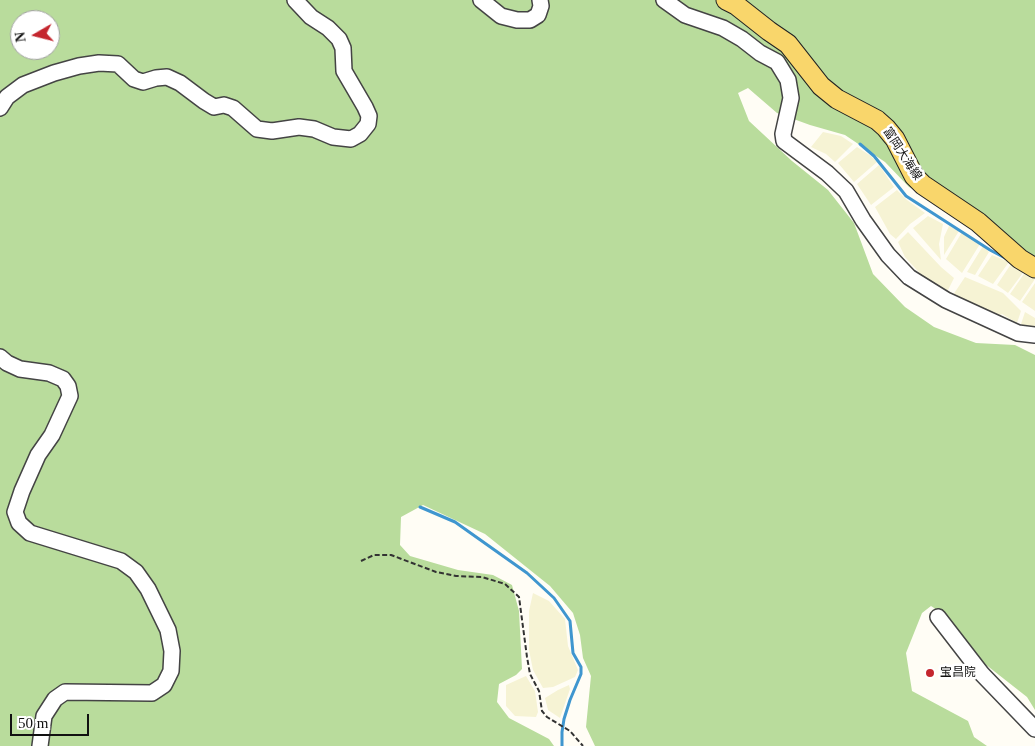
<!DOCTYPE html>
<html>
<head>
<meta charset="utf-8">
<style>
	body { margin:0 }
	#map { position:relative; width:1035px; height:746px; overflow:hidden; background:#fffdf5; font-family:"Times New Roman",serif }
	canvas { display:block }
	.north { position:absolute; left:10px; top:10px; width:50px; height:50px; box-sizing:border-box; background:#fff; border:1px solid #a0a0a0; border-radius:50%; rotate:262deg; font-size:14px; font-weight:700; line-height:20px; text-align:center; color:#111 }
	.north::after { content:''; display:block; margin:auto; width:18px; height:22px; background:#c4262e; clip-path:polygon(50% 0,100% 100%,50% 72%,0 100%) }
	.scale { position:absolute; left:10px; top:714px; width:79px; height:22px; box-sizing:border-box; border:2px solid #111; border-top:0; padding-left:6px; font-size:15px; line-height:18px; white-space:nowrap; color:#111; -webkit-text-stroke:4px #fff; paint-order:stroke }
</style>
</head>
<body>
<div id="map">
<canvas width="1035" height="746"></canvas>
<div class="north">N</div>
<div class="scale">50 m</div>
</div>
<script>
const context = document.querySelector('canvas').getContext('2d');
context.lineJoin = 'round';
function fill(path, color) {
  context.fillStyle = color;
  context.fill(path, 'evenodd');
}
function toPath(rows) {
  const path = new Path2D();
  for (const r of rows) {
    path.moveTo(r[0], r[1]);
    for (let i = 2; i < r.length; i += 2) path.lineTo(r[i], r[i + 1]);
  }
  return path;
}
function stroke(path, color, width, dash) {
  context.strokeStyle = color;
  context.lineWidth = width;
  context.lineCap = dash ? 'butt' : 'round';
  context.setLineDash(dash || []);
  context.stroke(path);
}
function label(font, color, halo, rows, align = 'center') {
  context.font = font + ' "Times New Roman","Noto Sans JP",serif';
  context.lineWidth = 5;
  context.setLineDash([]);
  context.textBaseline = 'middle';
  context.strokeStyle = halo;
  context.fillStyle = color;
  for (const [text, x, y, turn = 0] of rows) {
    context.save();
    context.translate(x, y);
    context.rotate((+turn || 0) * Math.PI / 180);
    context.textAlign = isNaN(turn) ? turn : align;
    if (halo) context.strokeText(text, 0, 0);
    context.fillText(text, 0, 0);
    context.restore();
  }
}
fill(toPath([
	[823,132,841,136,853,144,835,162,826,154,811,147],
	[857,147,871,156,877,162,854,182,838,163],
	[879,165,894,187,871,205,857,184],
	[897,190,907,200,925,213,910,224,896,239,890,234,875,207],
	[928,216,943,224,939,244,941,260,913,228],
	[949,226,959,231,944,255,944,237],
	[908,232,941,267,954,278,948,290,941,291,926,280,905,257,898,242],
	[962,232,980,244,962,273,946,259],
	[983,246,989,252,975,275,967,272],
	[992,255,1009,262,993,284,978,276],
	[1011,264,1025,270,1008,293,997,285],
	[1026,271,1035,279,1020,301,1010,294],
	[965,277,1003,293,1021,311,1017,323,1002,314,995,317,962,301,953,295],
	[1035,283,1035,311,1022,302],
	[1025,312,1035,318,1035,329,1028,329,1021,324],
	[533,593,549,601,565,619,568,646,578,670,575,677,553,687,543,688,533,670,529,650,529,611],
	[526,676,535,691,538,712,536,717,515,716,506,706,506,685],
	[569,685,570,689,560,718,548,710,545,698,558,690]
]), '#f6f3d4');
fill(toPath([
	[0,0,1035,0,1035,260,971,218,909,187,885,162,845,135,810,125,777,113,748,88,738,93,749,121,792,161,828,190,854,223,873,274,905,307,934,327,976,343,1015,345,1035,355,1035,710,1027,697,985,664,948,617,931,606,922,613,906,653,912,691,968,721,974,737,987,746,595,746,586,727,591,676,583,658,580,635,573,613,550,586,485,534,423,505,401,517,400,545,410,556,458,570,493,575,512,585,519,611,522,669,516,675,499,684,497,702,509,718,549,739,554,746,0,746],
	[20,20,50,20,50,50,20,50]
]), '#b9dc9c');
stroke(toPath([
	[860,144,874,156,906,196,990,250,1007,259],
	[420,507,455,522,527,573,554,598,570,621,573,653,581,667,581,674,570,700,564,719,562,732,562,746]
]), '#3f96cf', 3);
const minor = toPath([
	[481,0,501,16,517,20,530,20,538,15,541,6,540,0],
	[664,0,685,15,723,28,742,39,760,53,777,62,788,80,791,98,783,134,784,141,827,173,846,191,863,220,888,255,909,277,946,300,1018,333,1035,335],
	[0,108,7,97,23,85,54,73,79,66,99,63,118,64,134,79,143,82,156,78,167,77,180,83,204,101,214,107,224,105,233,108,257,129,272,131,299,127,314,129,333,137,351,139,360,134,368,124,369,116,365,107,344,71,343,48,339,39,328,28,311,17,295,0],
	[0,357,7,363,20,369,49,373,63,379,68,386,70,396,52,435,38,455,22,491,15,512,19,523,30,533,121,561,136,572,148,589,168,630,172,651,171,671,164,685,152,693,65,692,55,699,44,716,40,746],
	[938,617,982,674,1035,729]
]);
const major = toPath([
	[726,0,736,5,769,31,788,44,821,86,837,99,877,120,886,128,895,139,914,176,923,185,978,222,1020,259,1035,268]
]);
stroke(minor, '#444', 18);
stroke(major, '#222', 21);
stroke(toPath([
	[361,561,374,555,391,555,436,572,456,576,482,577,505,584,519,597,527,657,530,674,539,691,542,711,547,717,570,731,583,746]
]), '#333', 2, [5, 2.5]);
stroke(minor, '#fff', 15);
stroke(major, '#f9d66b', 19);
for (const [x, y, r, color] of [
	[930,673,5,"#c4262e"]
]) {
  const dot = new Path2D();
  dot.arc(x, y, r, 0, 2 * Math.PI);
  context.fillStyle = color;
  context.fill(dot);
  stroke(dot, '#fff', 2);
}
label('12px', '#111', '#fff', [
	["富岡大海線",902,154,57]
]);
label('12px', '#111', '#fff', [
	["宝昌院",940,673]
], 'left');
</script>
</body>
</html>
